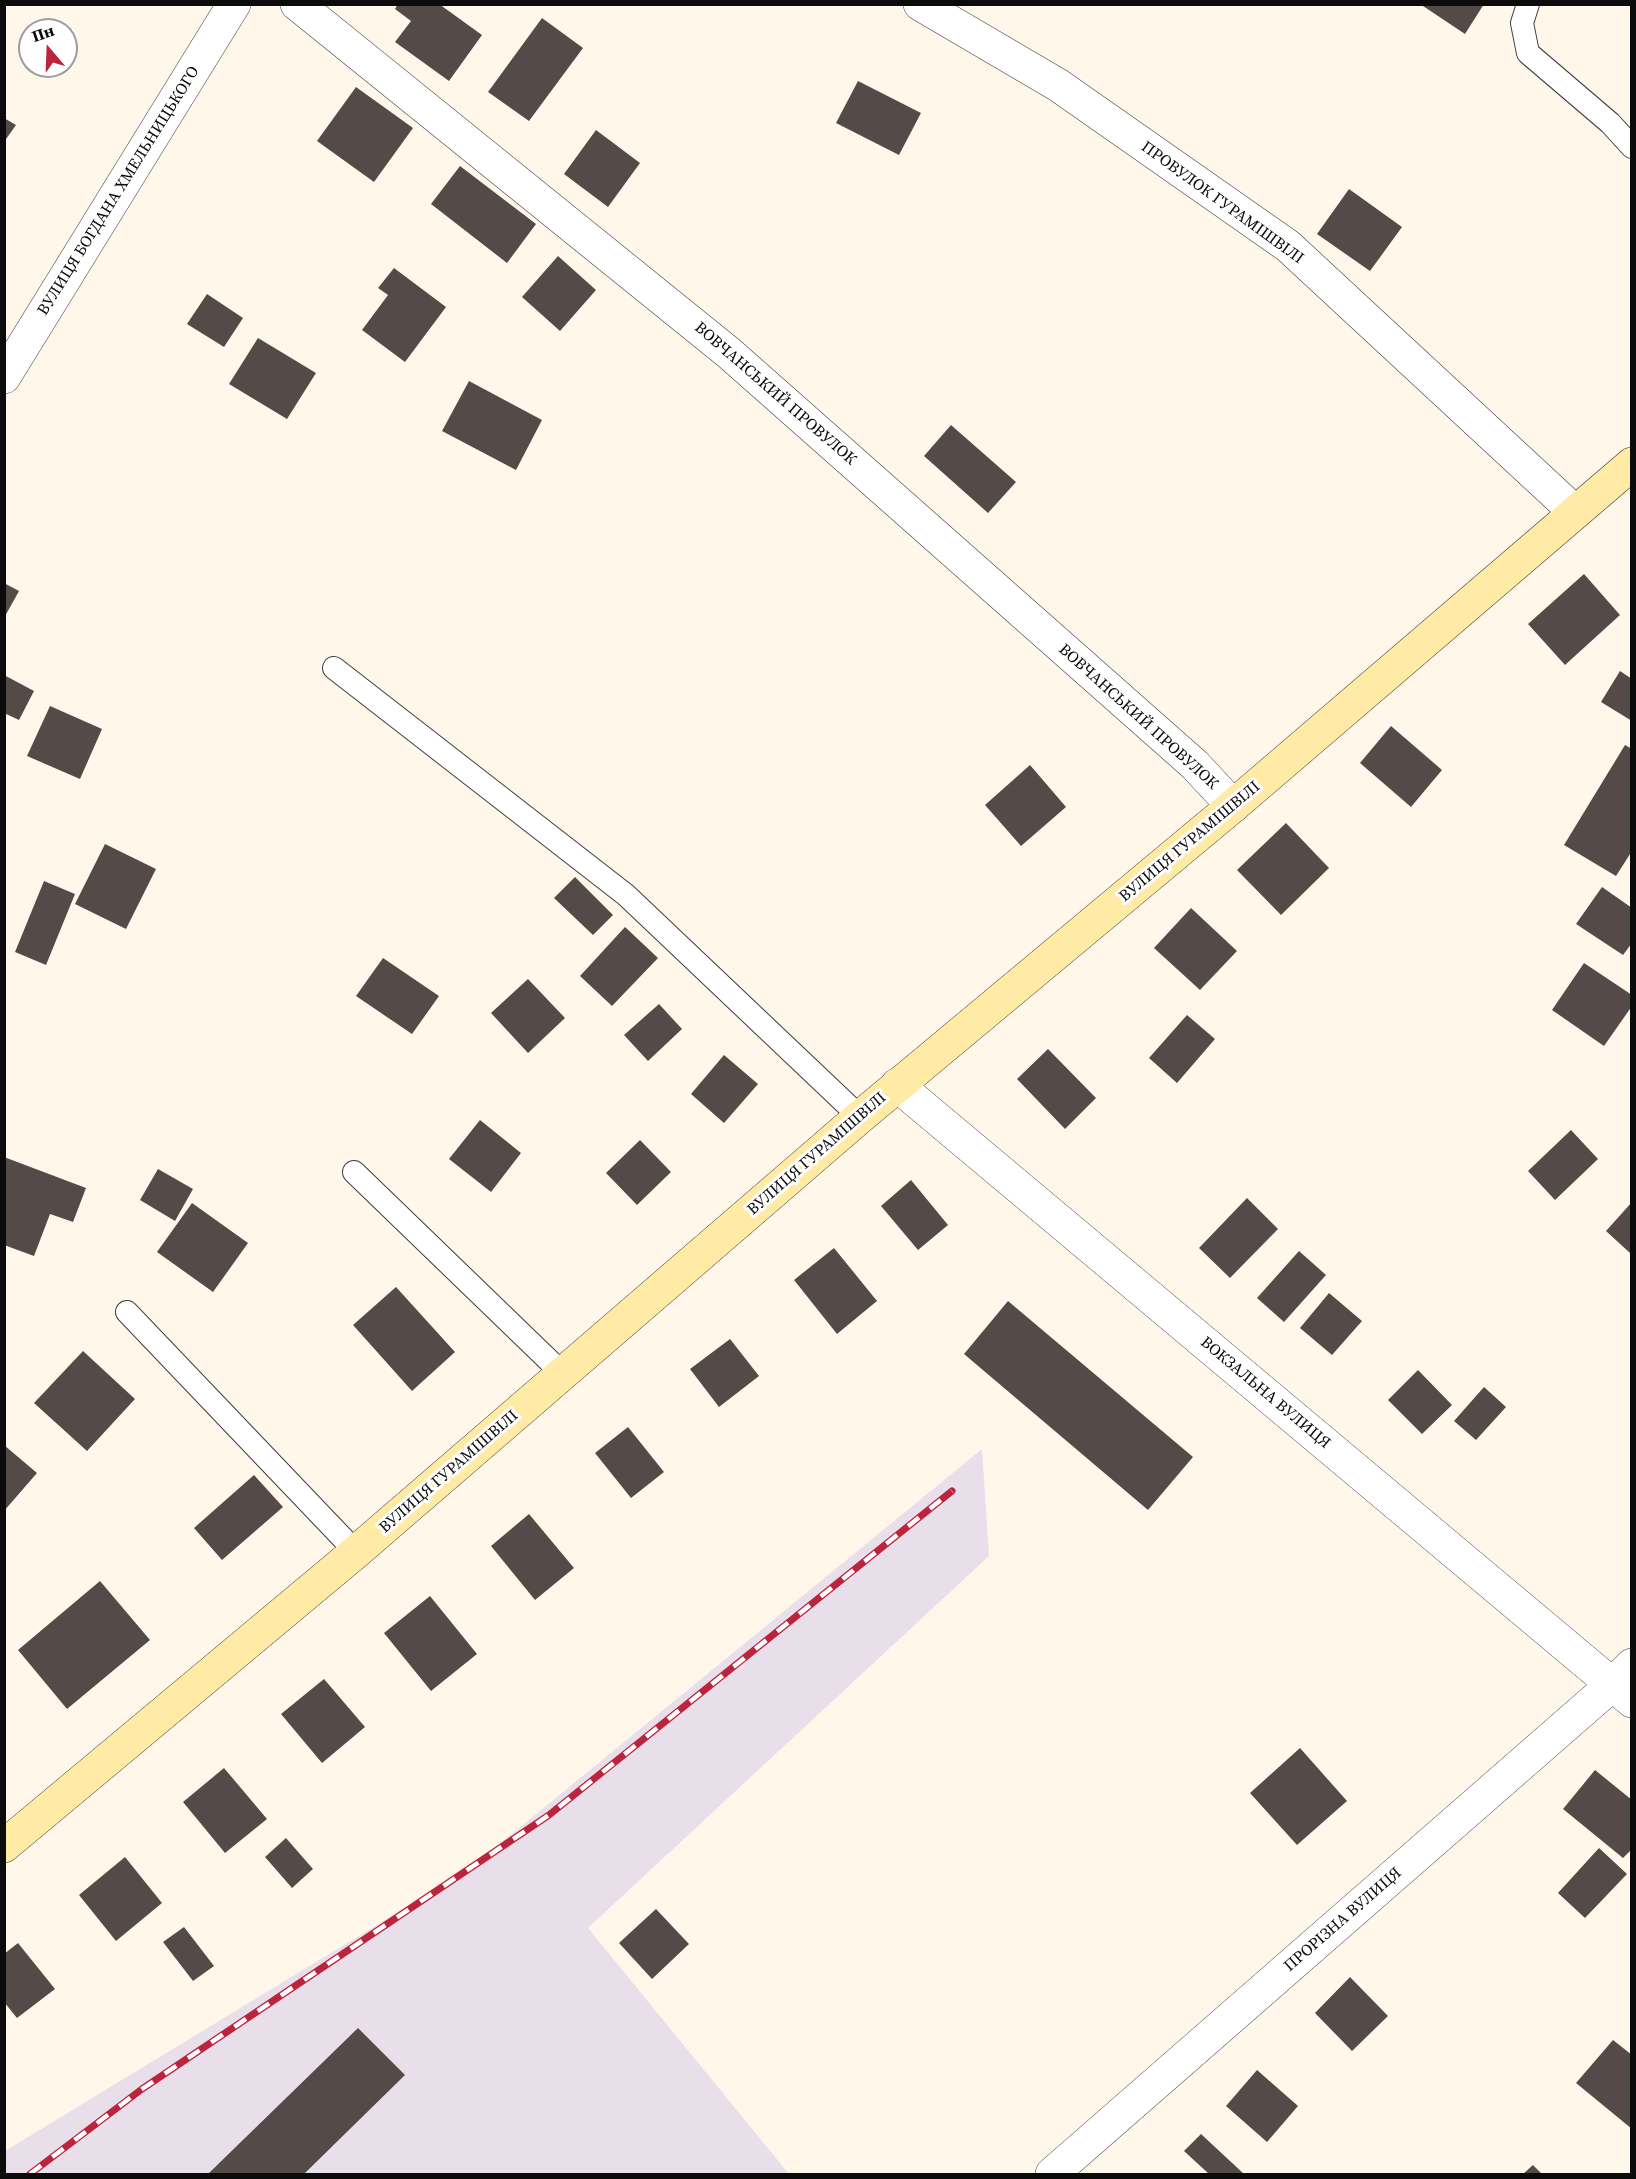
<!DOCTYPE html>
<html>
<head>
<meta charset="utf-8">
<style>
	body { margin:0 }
	#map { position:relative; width:1636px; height:2179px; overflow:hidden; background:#fff8ea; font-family:"Source Serif 4",serif }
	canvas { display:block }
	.frame { position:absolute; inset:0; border:6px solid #0b0b0b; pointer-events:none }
	.north { position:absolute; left:18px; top:18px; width:60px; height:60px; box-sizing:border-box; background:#fff; border:2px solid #9d9d9d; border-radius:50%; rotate:341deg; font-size:16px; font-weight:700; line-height:24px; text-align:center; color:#0b0b0b }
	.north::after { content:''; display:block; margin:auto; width:21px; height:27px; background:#bb243c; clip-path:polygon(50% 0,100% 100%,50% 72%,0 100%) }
</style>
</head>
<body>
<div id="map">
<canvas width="1636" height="2179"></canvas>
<div class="frame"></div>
<div class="north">Пн</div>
</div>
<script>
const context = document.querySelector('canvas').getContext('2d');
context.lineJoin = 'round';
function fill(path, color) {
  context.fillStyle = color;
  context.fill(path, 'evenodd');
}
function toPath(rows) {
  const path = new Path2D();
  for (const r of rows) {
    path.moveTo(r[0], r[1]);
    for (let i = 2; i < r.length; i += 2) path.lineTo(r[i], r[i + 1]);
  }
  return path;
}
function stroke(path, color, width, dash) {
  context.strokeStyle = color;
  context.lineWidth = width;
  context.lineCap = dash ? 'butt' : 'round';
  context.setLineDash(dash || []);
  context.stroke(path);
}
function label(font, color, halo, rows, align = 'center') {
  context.font = font + ' "Source Serif 4",serif';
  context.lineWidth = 6;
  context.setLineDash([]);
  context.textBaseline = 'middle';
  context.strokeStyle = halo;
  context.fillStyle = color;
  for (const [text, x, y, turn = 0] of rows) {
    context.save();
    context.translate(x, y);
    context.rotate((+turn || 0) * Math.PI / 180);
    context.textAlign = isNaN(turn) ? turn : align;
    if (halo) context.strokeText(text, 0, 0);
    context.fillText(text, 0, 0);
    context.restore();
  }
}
fill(toPath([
	[982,1449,989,1556,588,1928,789,2174,5,2174,5,2151,469,1869]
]), '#e8dfeb');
fill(toPath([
	[398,4,439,4,482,35,449,81,395,42,411,21,395,9],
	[1420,4,1484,4,1465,34],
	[542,18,583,48,529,121,488,92],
	[858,81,921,113,899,155,836,123],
	[356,87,413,128,374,182,317,141],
	[4,118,16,125,4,142],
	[596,130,640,163,608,207,564,174],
	[460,166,536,224,507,263,431,204],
	[1349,189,1402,227,1370,271,1317,234],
	[558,256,596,290,560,331,522,297],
	[394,268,446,307,405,362,362,330,388,295,378,288],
	[207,294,243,318,224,347,187,324],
	[258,338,316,373,287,419,229,384],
	[469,381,542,420,516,470,442,431],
	[951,425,1016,482,988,513,924,456],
	[1584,574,1620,615,1565,665,1528,624],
	[4,583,19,591,4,618],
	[1620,671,1632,679,1632,721,1601,702],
	[4,675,34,691,19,720,4,713],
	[50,706,102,729,80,779,27,756],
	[1391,726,1442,770,1411,807,1360,763],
	[1625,745,1632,749,1632,851,1616,876,1564,845],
	[1030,765,1066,807,1021,846,985,805],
	[1286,823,1329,868,1281,915,1237,870],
	[105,844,156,869,126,929,75,904],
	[575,877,613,915,593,935,554,898],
	[44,881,75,894,46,965,15,952],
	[1602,887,1632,908,1632,943,1623,955,1576,924],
	[1191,908,1237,951,1200,990,1154,948],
	[625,927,658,958,612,1006,580,976],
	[383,958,439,996,412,1034,356,996],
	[1584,963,1632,995,1632,1006,1604,1046,1552,1010],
	[528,979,565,1018,528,1053,491,1013],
	[659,1004,682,1029,648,1061,624,1035],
	[1187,1015,1215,1039,1177,1083,1149,1058],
	[1048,1049,1096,1098,1065,1129,1017,1079],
	[724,1055,758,1084,724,1123,691,1094],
	[480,1120,521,1153,491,1192,449,1159],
	[1571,1130,1598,1159,1555,1200,1528,1171],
	[640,1140,671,1172,637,1205,606,1173],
	[4,1157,86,1188,73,1222,50,1214,34,1256,4,1245],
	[158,1169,193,1189,175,1221,140,1200],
	[911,1180,948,1225,918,1250,881,1206],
	[1247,1198,1278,1229,1230,1278,1199,1248],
	[1632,1202,1632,1251,1630,1253,1606,1231],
	[192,1203,248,1243,213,1292,157,1252],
	[834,1248,877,1301,837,1334,794,1280],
	[1299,1251,1326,1275,1284,1322,1257,1298],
	[396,1287,455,1352,412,1391,353,1325],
	[1329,1293,1362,1321,1332,1355,1300,1328],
	[1008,1301,1193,1457,1148,1510,964,1354],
	[730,1339,759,1376,719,1407,690,1369],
	[83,1351,135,1399,87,1451,34,1403],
	[1418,1370,1452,1405,1422,1434,1388,1400],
	[1484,1387,1506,1407,1476,1440,1454,1421],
	[628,1427,664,1472,631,1498,595,1453],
	[4,1445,37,1473,4,1511],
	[254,1475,283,1507,222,1560,194,1528],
	[529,1514,574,1568,535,1600,491,1546],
	[100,1581,150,1640,67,1709,18,1650],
	[430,1596,477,1654,431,1691,384,1633],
	[324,1679,365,1727,322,1763,281,1714],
	[1300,1748,1347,1801,1297,1845,1250,1793],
	[224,1768,267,1819,225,1853,183,1802],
	[1595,1770,1632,1800,1632,1849,1623,1858,1563,1809],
	[286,1838,313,1869,292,1888,265,1857],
	[1599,1848,1627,1874,1585,1918,1558,1893],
	[125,1857,162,1903,116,1941,79,1895],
	[656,1909,689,1944,652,1979,619,1943],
	[184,1927,214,1966,193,1981,163,1942],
	[18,1943,55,1989,17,2018,4,2002,4,1954],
	[1350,1977,1388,2016,1352,2051,1315,2013],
	[358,2028,405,2075,304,2174,208,2174],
	[1613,2040,1632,2055,1632,2129,1576,2083],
	[1257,2070,1298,2106,1267,2142,1226,2106],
	[1201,2134,1244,2174,1209,2174,1184,2151],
	[1533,2165,1542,2174,1523,2174]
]), '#544b48');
const service = toPath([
	[1528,4,1522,23,1528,53,1610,123,1632,147],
	[334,668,626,895,860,1117],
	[354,1172,563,1374],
	[127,1312,356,1552]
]);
const minor = toPath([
	[297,4,729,353,1195,765,1233,806],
	[920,4,1058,85,1288,246,1575,512],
	[4,377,234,4],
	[897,1085,1632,1701],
	[1052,2174,1613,1684,1632,1665]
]);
const secondary = toPath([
	[4,1846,356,1552,860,1117,1233,806,1632,464]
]);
stroke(service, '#3e3e3e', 24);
stroke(minor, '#3e3e3e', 34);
stroke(secondary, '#2d2d2d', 34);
stroke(service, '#fff', 22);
stroke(minor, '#fff', 33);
stroke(secondary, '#ffeba5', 33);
const rail = toPath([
	[30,2174,142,2089,549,1815,952,1491]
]);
stroke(rail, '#bb243c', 7);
stroke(rail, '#fff', 4.5, [14]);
label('16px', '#0b0b0b', '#fff', [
	["ВУЛИЦЯ БОГДАНА ХМЕЛЬНИЦЬКОГО",119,191,-58],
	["ПРОВУЛОК ГУРАМІШВІЛІ",1222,203,36],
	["ВОВЧАНСЬКИЙ ПРОВУЛОК",775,394,41],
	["ВОВЧАНСЬКИЙ ПРОВУЛОК",1138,717,42],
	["ВУЛИЦЯ ГУРАМІШВІЛІ",1190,842,-40],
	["ВУЛИЦЯ ГУРАМІШВІЛІ",817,1154,-41],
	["ВОКЗАЛЬНА ВУЛИЦЯ",1265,1393,40],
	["ВУЛИЦЯ ГУРАМІШВІЛІ",449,1472,-41],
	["ПРОРІЗНА ВУЛИЦЯ",1343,1920,-41]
]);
</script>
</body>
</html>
